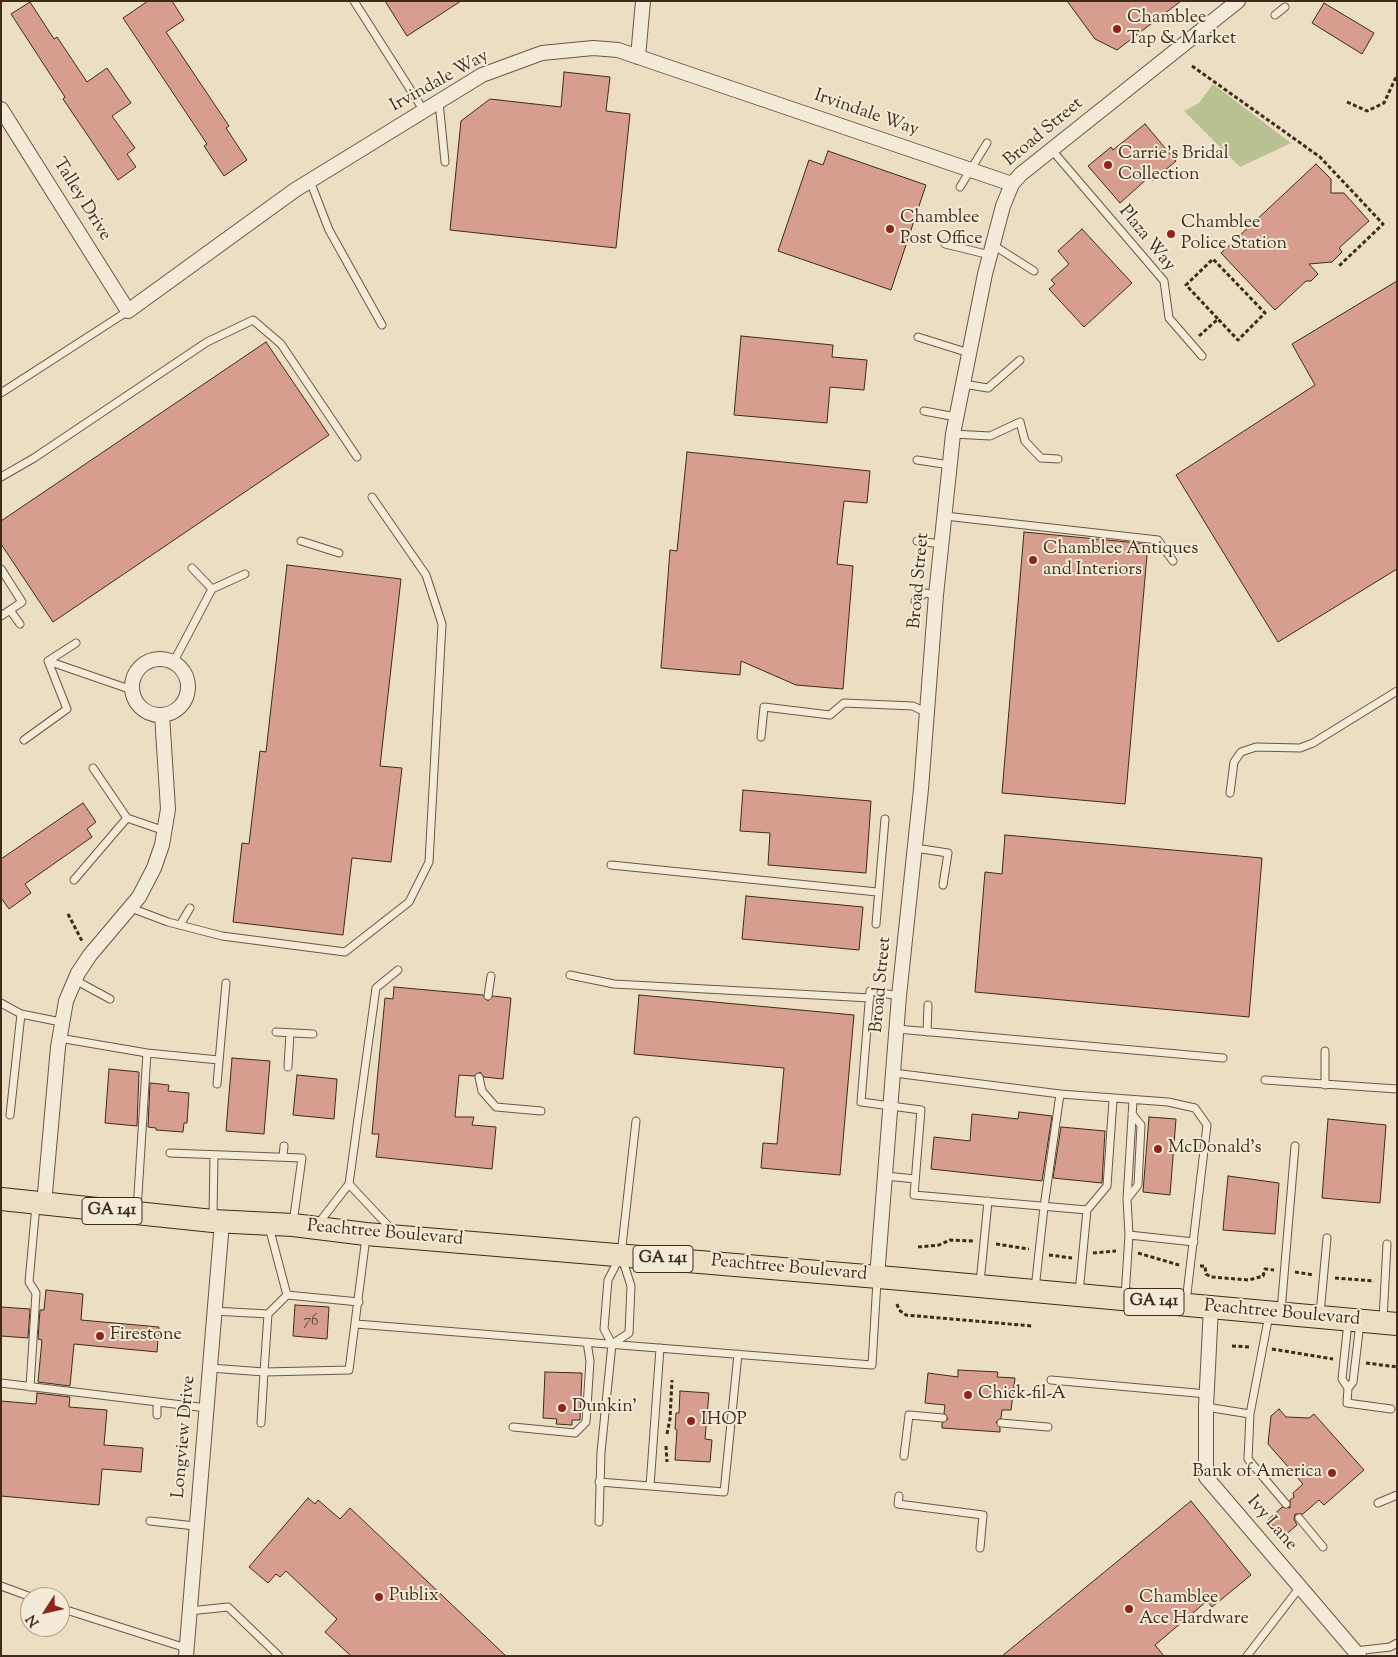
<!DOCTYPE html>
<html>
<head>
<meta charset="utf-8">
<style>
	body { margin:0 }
	#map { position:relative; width:1398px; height:1657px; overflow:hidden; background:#ecdec2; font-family:"Sorts Mill Goudy",serif }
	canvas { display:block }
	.frame { position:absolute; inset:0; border:2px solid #3f2b1a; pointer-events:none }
	.north { position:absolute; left:20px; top:1587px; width:50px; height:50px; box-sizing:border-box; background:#f3ead7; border:1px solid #ab9e8b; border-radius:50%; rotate:235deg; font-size:14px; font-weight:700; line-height:20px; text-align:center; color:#3f2b1a }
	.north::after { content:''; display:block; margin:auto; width:18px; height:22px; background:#8f2418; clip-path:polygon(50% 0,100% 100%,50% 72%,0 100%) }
</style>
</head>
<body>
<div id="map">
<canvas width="1398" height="1657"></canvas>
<div class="frame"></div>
<div class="north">N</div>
</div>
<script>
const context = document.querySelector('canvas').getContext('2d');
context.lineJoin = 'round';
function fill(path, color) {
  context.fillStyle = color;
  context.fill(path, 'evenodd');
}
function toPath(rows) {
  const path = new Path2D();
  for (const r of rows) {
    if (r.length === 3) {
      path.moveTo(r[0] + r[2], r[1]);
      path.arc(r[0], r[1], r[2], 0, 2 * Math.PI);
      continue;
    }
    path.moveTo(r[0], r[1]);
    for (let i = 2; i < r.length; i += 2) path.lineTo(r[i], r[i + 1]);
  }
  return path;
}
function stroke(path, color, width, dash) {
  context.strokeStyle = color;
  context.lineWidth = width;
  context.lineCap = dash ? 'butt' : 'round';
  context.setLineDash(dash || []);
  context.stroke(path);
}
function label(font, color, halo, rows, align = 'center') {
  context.font = font + ' "Sorts Mill Goudy",serif';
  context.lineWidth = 4;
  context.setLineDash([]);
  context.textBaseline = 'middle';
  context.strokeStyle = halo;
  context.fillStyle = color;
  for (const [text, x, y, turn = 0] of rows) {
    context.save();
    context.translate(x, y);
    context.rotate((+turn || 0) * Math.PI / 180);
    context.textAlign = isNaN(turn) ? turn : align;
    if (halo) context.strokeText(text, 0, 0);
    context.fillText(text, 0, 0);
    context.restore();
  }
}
fill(toPath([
	[1213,84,1291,143,1240,167,1184,111,1199,103]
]), '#bac192');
const building = toPath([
	[148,1,172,1,184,20,166,32,229,126,226,128,247,160,224,176,204,146,207,144,123,18,148,1],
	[385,1,461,1,407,36,385,1],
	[1067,1,1181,1,1117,50,1095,39,1067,1],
	[30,2,54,39,57,37,87,82,107,68,131,103,112,116,135,148,127,154,136,167,118,180,63,99,65,97,11,14,30,2],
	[1324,3,1374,33,1362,54,1312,23,1324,3],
	[564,72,610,77,606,111,630,114,616,248,450,230,461,121,490,99,561,107,564,72],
	[1145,124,1176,161,1152,181,1149,177,1120,203,1088,166,1111,147,1113,150,1145,124],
	[828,151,926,185,891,290,778,251,809,160,823,165,828,151],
	[1316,164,1331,179,1331,193,1344,193,1369,221,1339,248,1342,252,1332,262,1309,264,1318,274,1311,281,1306,281,1275,310,1221,253,1316,164],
	[1082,229,1132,283,1084,327,1049,289,1055,284,1051,280,1069,264,1058,251,1082,229],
	[1397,281,1397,569,1278,642,1176,475,1315,385,1292,344,1397,281],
	[741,336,833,345,832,357,867,360,864,390,830,387,827,423,734,415,741,336],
	[266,342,329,435,53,622,1,544,1,521,266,342],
	[687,452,870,471,867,503,844,501,837,564,853,566,843,689,796,685,741,661,740,675,661,668,670,550,677,551,687,452],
	[1024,532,1148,544,1125,804,1002,793,1024,532],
	[287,565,401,579,380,766,402,768,391,862,352,858,343,935,233,922,242,843,249,844,260,751,266,752,287,565],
	[743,790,871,801,866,873,768,865,770,833,740,831,743,790],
	[83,803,96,822,87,829,92,837,25,884,31,893,9,909,1,898,1,859,83,803],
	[1005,835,1262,858,1249,1017,975,992,985,872,1002,874,1005,835],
	[746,896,863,907,859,950,742,939,746,896],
	[394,987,483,995,488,1001,493,996,511,998,503,1079,484,1077,480,1072,474,1076,459,1075,455,1117,474,1117,472,1125,496,1127,492,1169,376,1157,379,1134,372,1134,385,998,393,999,394,987],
	[639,995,854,1015,840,1175,761,1168,763,1143,777,1144,784,1068,634,1054,639,995],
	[232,1058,270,1061,264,1134,226,1131,232,1058],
	[109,1069,139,1072,137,1126,105,1123,109,1069],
	[297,1075,337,1079,334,1119,293,1115,297,1075],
	[150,1083,169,1085,168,1091,189,1093,187,1123,184,1123,183,1132,156,1130,156,1128,148,1127,150,1083],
	[1019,1112,1052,1116,1042,1181,931,1169,934,1137,970,1141,972,1114,1018,1119,1019,1112],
	[1149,1117,1176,1119,1170,1195,1143,1192,1149,1117],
	[1328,1119,1386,1125,1380,1203,1322,1198,1328,1119],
	[1061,1127,1105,1131,1102,1183,1053,1178,1061,1127],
	[1228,1176,1279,1183,1275,1234,1223,1230,1228,1176],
	[46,1290,83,1294,81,1320,159,1327,157,1352,74,1344,70,1386,38,1382,42,1340,38,1339,40,1310,44,1310,46,1290],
	[295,1305,329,1307,327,1339,293,1336,295,1305],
	[1,1307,30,1309,28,1338,1,1336,1,1307],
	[958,1370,998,1372,997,1377,1015,1378,1011,1410,1002,1410,1001,1418,996,1422,1000,1428,1000,1432,942,1428,942,1423,948,1419,944,1413,945,1405,925,1403,928,1373,958,1377,958,1370],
	[545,1372,582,1373,580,1420,572,1420,572,1425,556,1424,557,1419,543,1418,545,1372],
	[680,1391,709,1393,705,1439,712,1440,710,1462,675,1460,677,1430,675,1429,676,1413,679,1413,680,1391],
	[37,1393,70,1397,69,1407,107,1410,104,1445,143,1448,141,1472,102,1469,99,1505,1,1496,1,1401,36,1404,37,1393],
	[1279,1409,1286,1417,1309,1418,1314,1414,1364,1470,1324,1505,1319,1500,1303,1514,1295,1514,1294,1519,1297,1525,1283,1537,1268,1520,1282,1507,1290,1508,1290,1500,1294,1497,1293,1493,1303,1484,1268,1444,1271,1416,1279,1409],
	[308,1498,315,1504,318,1500,340,1519,350,1508,506,1656,351,1656,325,1632,337,1619,286,1571,280,1577,276,1574,268,1583,249,1567,308,1498],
	[1191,1501,1251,1575,1212,1607,1207,1601,1155,1645,1164,1656,1002,1656,1191,1501]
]);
fill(building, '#d79e8f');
stroke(building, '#3f2b1a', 1);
const service = toPath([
	[354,1,424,111],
	[1275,15,1285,7],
	[439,102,445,162],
	[1051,149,1164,281,1169,318,1202,356],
	[310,181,329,230,382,325],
	[960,187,987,143],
	[945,244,990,255],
	[993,245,1034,271],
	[918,337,969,353],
	[963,384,988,388,1020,360],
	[1,393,128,311],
	[924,411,956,417],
	[953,434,990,436,1020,422,1025,441,1041,458,1058,459],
	[917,460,950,465],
	[1,477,34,458,207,342,253,320,281,344,357,457],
	[945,516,1158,540,1173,561],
	[301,541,339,553],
	[917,541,942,544],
	[192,568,212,589],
	[1,569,22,602,1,616],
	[915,601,925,593,936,595],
	[10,610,20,624],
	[48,661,132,690],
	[48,661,76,643],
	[173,663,212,589,245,574],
	[761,737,764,707,830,715,844,703,913,706,927,713],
	[24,740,67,709,48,661],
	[1230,793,1234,762,1241,752,1256,747,1300,748,1313,743,1397,691],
	[127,818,165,831],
	[915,848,948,853,943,885],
	[611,865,877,892],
	[74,880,127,818,93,768],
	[131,908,168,922,222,936,345,952,409,902,429,862,442,624,426,575,372,497],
	[876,924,885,819],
	[180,925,190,908],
	[570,975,614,984,870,998],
	[75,980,110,999],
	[488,996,491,976],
	[899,996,870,991,861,1102,921,1110,914,1195,1087,1210],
	[1,1003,21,1014],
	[897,1029,1223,1058],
	[276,1032,313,1034],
	[927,1032,928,1005],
	[59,1038,147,1053,219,1060],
	[1325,1051,1325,1085],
	[288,1067,290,1033],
	[894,1073,1060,1094,1168,1102,1195,1108,1207,1125,1186,1302],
	[479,1077,482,1091,496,1107,541,1111],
	[1265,1080,1397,1089],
	[217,1084,226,983],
	[10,1115,21,1014,61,1022],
	[170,1153,302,1158,293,1223],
	[283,1157,284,1146],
	[886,1176,915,1179],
	[349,1184,392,1230],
	[1127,1199,1138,1185,1141,1125,1132,1114],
	[137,1210,147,1053],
	[213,1217,214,1155],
	[318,1224,349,1184,376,988,398,970],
	[269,1227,287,1295,359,1302],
	[1129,1235,1194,1242],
	[980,1283,988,1201],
	[1035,1289,1044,1207,1060,1094],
	[1079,1293,1087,1210,1107,1186,1113,1100],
	[1125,1297,1129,1235,1127,1199,1133,1101],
	[213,1311,268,1314,287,1295],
	[1281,1311,1295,1146],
	[1320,1314,1327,1238],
	[1269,1315,1250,1414,1248,1459,1286,1504],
	[1383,1320,1387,1244],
	[1348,1322,1342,1379,1348,1388,1347,1403,1391,1409],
	[356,1324,872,1365,877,1281],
	[612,1344,629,1333,631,1286,622,1258],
	[660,1348,650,1486,724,1492,738,1354],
	[210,1368,264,1372,268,1314],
	[1051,1380,1207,1394],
	[1,1383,207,1408],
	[30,1387,36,1293,29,1282,36,1205],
	[1348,1388,1353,1382,1360,1323],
	[1206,1407,1250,1414],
	[157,1415,157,1402],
	[261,1423,264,1372,349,1370,366,1237],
	[1001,1423,1048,1427],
	[513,1427,575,1433,586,1422,590,1361,587,1342],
	[904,1456,909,1415,943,1418],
	[599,1482,650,1486],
	[899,1496,898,1504,983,1515,980,1548],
	[1378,1503,1397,1495],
	[1299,1518,1323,1547],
	[150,1521,195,1526],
	[599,1522,601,1452,612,1344,604,1329,608,1280,621,1255,636,1121],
	[1,1586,31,1597],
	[60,1608,186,1648],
	[189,1611,228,1607,279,1656],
	[1355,1651,1390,1647,1397,1643],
	[1247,1656,1300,1587]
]);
const minor = toPath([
	[638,57,643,1],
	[1,109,128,311,295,190,482,75,542,53,593,48,618,50,1012,184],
	[160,687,28],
	[44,1204,58,1047,66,1001,78,973,90,955,139,897,154,868,162,845,168,809,162,715],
	[877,1277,899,996,921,789,936,595,953,434,985,274,1003,206,1012,184,1021,174,1238,1],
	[1211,1307,1206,1407,1206,1477,1359,1656],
	[186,1656,222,1222]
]);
const trunk = toPath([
	[1,1199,213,1221,293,1225,366,1234,902,1279,1397,1324]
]);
stroke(service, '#6a5844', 9);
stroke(minor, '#6a5844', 16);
stroke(trunk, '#3f2b1a', 24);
stroke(toPath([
	[1192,66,1320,157,1383,224,1339,266],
	[1347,102,1367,111,1384,103,1397,75],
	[1199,336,1218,319,1186,285,1213,259,1265,313,1238,340,1218,319],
	[68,914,82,941],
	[996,1244,1029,1249],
	[918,1247,939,1245,950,1240,974,1241],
	[1093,1253,1116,1251],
	[1138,1253,1179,1265],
	[1049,1255,1072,1258],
	[1200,1266,1205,1266,1206,1274,1211,1277,1249,1280,1263,1276,1265,1269,1274,1270],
	[1295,1272,1314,1275],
	[1335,1278,1374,1281],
	[897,1304,899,1310,906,1315,1032,1326],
	[1232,1346,1251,1347],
	[1272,1349,1333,1359],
	[1366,1363,1397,1367],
	[667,1434,670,1419,672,1380],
	[666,1446,667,1462]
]), '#3f2b1a', 3, [4, 2.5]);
stroke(service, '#f3ead7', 7);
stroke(minor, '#f3ead7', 14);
stroke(trunk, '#ecdec2', 22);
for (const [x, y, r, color] of [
	[1117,29,5,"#8f2418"],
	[1108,165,5,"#8f2418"],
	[890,229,5,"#8f2418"],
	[1171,234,5,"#8f2418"],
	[1033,560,5,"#8f2418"],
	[1158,1149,5,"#8f2418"],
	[100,1336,5,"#8f2418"],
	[968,1395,5,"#8f2418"],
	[562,1408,5,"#8f2418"],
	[691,1421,5,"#8f2418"],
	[1332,1473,5,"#8f2418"],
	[379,1597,5,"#8f2418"],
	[1129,1609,5,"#8f2418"]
]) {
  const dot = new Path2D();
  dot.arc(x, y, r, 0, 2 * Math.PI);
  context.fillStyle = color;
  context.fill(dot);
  stroke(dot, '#f3ead7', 2);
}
label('15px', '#654837', null, [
	["76",311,1322]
]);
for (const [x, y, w] of [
	[112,1211,60],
	[663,1259,60],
	[1154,1302,60]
]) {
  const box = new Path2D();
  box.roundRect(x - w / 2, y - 13.5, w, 27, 4);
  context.fillStyle = '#f3ead7';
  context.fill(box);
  stroke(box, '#3f2b1a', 1);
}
label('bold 16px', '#3f2b1a', null, [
	["GA 141",112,1211],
	["GA 141",663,1259],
	["GA 141",1154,1302]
]);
label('18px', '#3f2b1a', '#f3ead7', [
	["Chamblee",1127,19],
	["Tap & Market",1127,40],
	["Carrie's Bridal",1118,155],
	["Collection",1118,176],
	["Chamblee",900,219],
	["Post Office",900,240],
	["Chamblee",1181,224],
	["Police Station",1181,245],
	["Chamblee Antiques",1043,550],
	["and Interiors",1043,571],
	["McDonald's",1168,1149],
	["Firestone",110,1336],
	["Chick-fil-A",978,1395],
	["Dunkin'",572,1408],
	["IHOP",701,1421],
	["Bank of America",1322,1473,"right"],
	["Publix",389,1597],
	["Chamblee",1139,1599],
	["Ace Hardware",1139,1620]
], 'left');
label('18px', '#3f2b1a', '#f3ead7', [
	["Irvindale Way",440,82,-29],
	["Irvindale Way",866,114,19],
	["Broad Street",1044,133,-40],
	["Talley Drive",81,200,58],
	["Plaza Way",1146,239,51],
	["Broad Street",920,581,-85],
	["Broad Street",882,985,-85],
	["Peachtree Boulevard",385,1234,5],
	["Peachtree Boulevard",789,1269,5],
	["Peachtree Boulevard",1282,1314,5],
	["Longview Drive",185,1437,-85],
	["Ivy Lane",1271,1524,49]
]);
</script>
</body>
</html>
